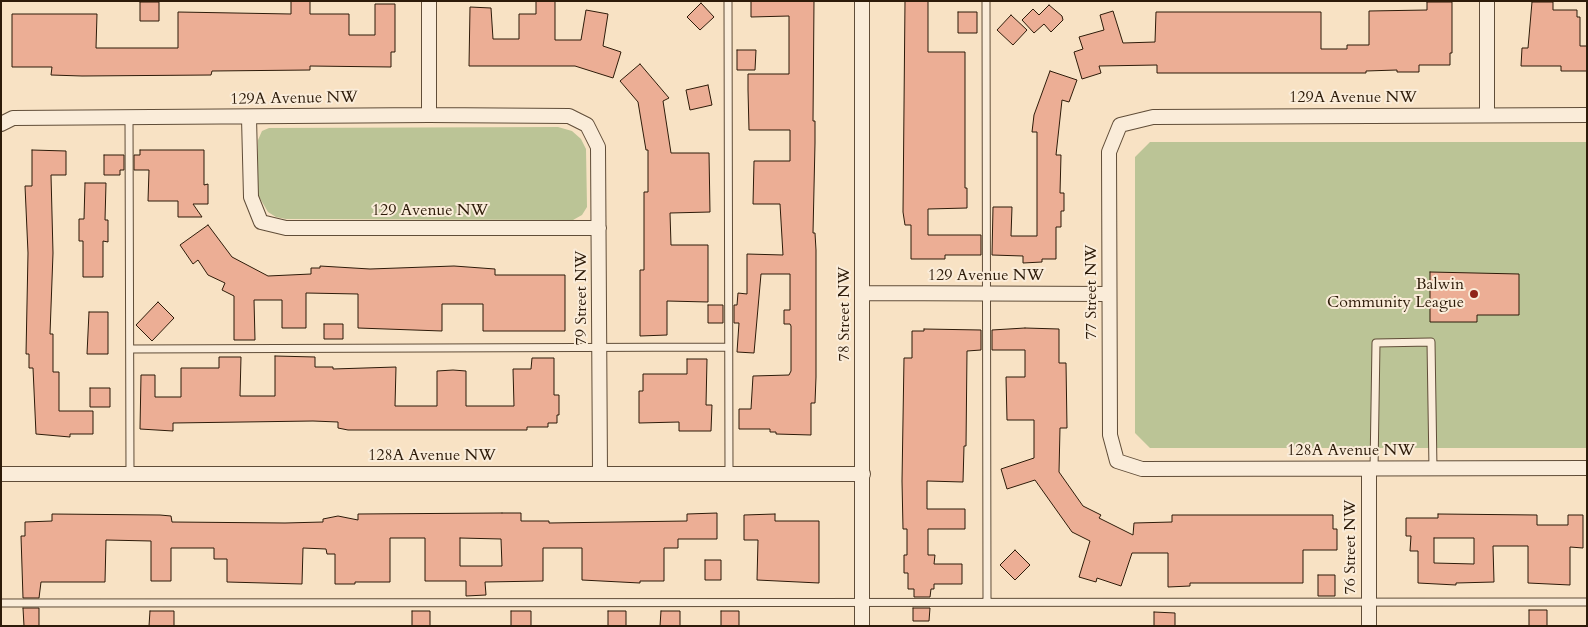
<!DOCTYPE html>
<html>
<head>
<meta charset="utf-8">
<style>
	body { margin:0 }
	#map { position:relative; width:1588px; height:627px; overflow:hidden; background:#f8e2c4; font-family:Cardo,serif }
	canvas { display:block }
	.frame { position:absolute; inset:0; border:2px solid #2d1b09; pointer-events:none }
</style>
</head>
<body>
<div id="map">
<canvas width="1588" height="627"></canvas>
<div class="frame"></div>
</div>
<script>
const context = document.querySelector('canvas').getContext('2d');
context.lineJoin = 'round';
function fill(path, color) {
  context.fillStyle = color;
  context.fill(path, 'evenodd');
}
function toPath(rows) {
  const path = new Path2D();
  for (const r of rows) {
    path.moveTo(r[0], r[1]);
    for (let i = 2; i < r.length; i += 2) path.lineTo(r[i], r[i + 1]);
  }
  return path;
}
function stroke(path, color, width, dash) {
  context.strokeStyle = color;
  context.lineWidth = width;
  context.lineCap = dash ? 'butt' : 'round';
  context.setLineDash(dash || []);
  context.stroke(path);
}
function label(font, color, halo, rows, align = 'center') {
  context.font = font + ' Cardo,serif';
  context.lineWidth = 4;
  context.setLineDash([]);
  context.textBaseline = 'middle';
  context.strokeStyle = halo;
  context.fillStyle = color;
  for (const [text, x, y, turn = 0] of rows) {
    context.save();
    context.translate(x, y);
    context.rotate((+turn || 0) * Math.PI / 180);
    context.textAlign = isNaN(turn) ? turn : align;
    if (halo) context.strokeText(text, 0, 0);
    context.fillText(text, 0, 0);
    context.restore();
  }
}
fill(toPath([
	[558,127,572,131,581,139,586,149,587,207,582,215,573,220,286,219,276,217,268,212,258,195,258,140,262,131,269,128],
	[1150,142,1587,142,1587,448,1150,448,1135,433,1135,157]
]), '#bbc496');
const building = toPath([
	[291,1,310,1,310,14,349,14,349,35,375,35,375,4,395,4,395,52,391,52,391,67,310,66,310,70,212,71,211,75,82,76,51,75,52,67,12,67,12,14,97,14,96,48,178,48,178,12,291,14,291,1],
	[536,1,555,1,555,40,581,40,586,10,608,14,603,46,621,52,613,78,575,66,469,66,470,7,491,8,493,39,519,39,519,14,536,14,536,1],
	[751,1,814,1,813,121,815,121,815,143,813,233,815,233,816,250,816,377,815,403,811,403,811,435,776,434,776,432,770,432,770,429,739,429,739,409,751,409,753,376,789,375,791,371,791,326,790,324,784,324,784,310,790,310,790,274,761,274,754,353,737,352,739,323,734,323,734,305,737,305,738,293,747,294,747,254,783,255,780,204,753,204,754,161,790,161,790,130,749,130,748,90,748,74,789,74,789,16,751,17,751,1],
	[905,1,928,1,928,52,965,52,965,188,967,188,967,208,928,209,928,235,981,235,981,255,945,255,945,259,911,259,911,225,905,225,903,212,905,1],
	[140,2,159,2,159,21,140,21,140,2],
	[1427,2,1452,2,1452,53,1450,53,1450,65,1419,65,1419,72,1397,72,1397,70,1366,71,1366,73,1157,73,1157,65,1099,66,1101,73,1082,79,1074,52,1083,49,1079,37,1104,30,1100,15,1113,11,1123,43,1155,42,1156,12,1321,12,1321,49,1347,49,1347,45,1369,45,1369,11,1427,10,1427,2],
	[1532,2,1553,2,1553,10,1577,10,1577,17,1580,17,1580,46,1587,46,1587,71,1561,71,1561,66,1521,66,1522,48,1528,48,1532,2],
	[701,3,714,17,700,30,687,17,701,3],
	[1049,5,1062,16,1063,20,1051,32,1044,24,1034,33,1022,20,1033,9,1039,15,1049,5],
	[958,12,977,12,977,33,958,33,958,12],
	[1011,15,1027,30,1013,45,997,30,1011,15],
	[737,50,756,50,755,70,737,70,737,50],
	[640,64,669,98,663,101,671,153,709,153,710,212,670,213,671,245,708,245,708,302,667,301,667,335,640,336,640,270,644,270,644,192,648,192,648,150,646,150,638,102,620,81,640,64],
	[1050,71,1077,80,1069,102,1062,100,1056,155,1061,155,1060,193,1064,193,1064,211,1061,211,1061,227,1056,227,1056,259,1042,259,1042,262,1023,263,1023,256,992,255,993,207,1012,207,1011,236,1037,236,1037,132,1032,132,1034,115,1050,71],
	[708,85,712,105,690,110,686,90,708,85],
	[32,150,66,151,66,175,51,175,53,253,50,334,53,334,53,372,59,372,59,411,93,411,93,434,70,434,70,437,36,434,33,368,29,368,29,354,26,354,28,253,25,186,32,186,32,150],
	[140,150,204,150,204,185,208,184,208,204,193,204,202,217,178,217,178,201,148,201,149,170,134,170,134,155,140,155,140,150],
	[104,155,124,155,124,170,120,170,120,175,104,175,104,155],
	[85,183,106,183,105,220,108,220,108,242,103,241,103,277,83,277,83,241,79,241,79,219,84,219,85,183],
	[208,225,232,257,268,276,311,274,311,268,320,268,320,266,370,269,454,266,495,269,495,275,565,275,565,331,483,331,483,304,442,304,442,331,358,328,358,294,306,293,306,328,282,328,282,300,254,300,255,340,234,340,234,296,222,290,225,283,208,275,198,260,193,264,180,245,208,225],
	[1430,272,1519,274,1519,315,1477,315,1477,322,1430,322,1430,272],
	[158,302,174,318,152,341,136,325,158,302],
	[708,305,723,305,723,323,708,323,708,305],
	[89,312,108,312,108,354,87,354,89,312],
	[324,324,343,324,343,339,324,339,324,324],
	[1025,328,1059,329,1059,363,1066,363,1067,428,1060,428,1059,472,1083,506,1101,515,1099,518,1133,535,1134,523,1172,522,1172,515,1333,515,1333,529,1337,529,1337,550,1303,550,1303,583,1190,583,1190,586,1168,587,1168,553,1132,553,1121,586,1097,578,1096,582,1079,577,1090,541,1072,532,1035,480,1007,489,1001,469,1034,458,1034,420,1007,420,1006,377,1025,377,1025,350,992,350,992,330,1025,328],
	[924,329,981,330,981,350,967,351,966,446,964,446,963,482,927,481,927,509,965,509,965,529,928,529,928,555,935,555,934,564,962,564,962,584,934,584,934,589,931,589,930,597,914,597,914,589,908,589,908,573,904,573,904,555,907,555,907,529,903,529,902,481,904,358,912,358,912,331,924,331,924,329],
	[275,356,315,357,315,367,333,367,333,369,396,367,395,406,437,406,437,371,453,370,466,371,466,406,514,406,513,369,531,369,532,358,554,358,554,395,559,395,559,415,557,415,557,423,548,423,548,427,527,427,527,430,348,430,338,428,338,422,313,421,173,423,173,431,140,429,141,375,155,375,155,397,181,397,181,368,219,368,219,357,241,357,240,396,275,396,275,356],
	[687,359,707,359,706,405,712,405,711,431,679,431,679,422,639,423,639,391,643,391,643,374,687,374,687,359],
	[90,388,110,388,110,407,90,407,90,388],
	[502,513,521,513,521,521,549,521,549,523,687,521,687,514,717,513,717,539,678,539,678,548,664,548,664,581,640,581,640,583,582,580,582,548,543,548,543,581,485,582,486,595,466,596,466,581,425,581,425,538,390,538,390,582,355,582,355,584,335,584,335,554,327,554,326,549,303,548,302,584,227,582,227,559,214,559,214,548,171,548,171,581,151,581,151,541,106,540,105,582,41,582,39,598,23,598,21,536,25,536,25,522,52,521,52,514,160,515,171,516,172,522,285,523,323,522,323,519,338,516,358,520,358,514,502,513],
	[460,538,501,539,502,566,460,566,460,538],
	[775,514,775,521,819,521,819,583,757,580,758,540,744,540,744,515,775,514],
	[1438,514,1537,515,1537,525,1568,525,1568,515,1583,515,1583,548,1570,547,1570,585,1528,583,1528,546,1493,546,1494,582,1456,583,1456,585,1418,583,1418,551,1410,551,1411,536,1406,536,1406,518,1438,518,1438,514],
	[1434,538,1474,538,1474,564,1434,563,1434,538],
	[1015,550,1030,565,1015,580,1000,565,1015,550],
	[705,560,721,560,721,580,705,580,705,560],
	[1318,575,1335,575,1335,596,1318,596,1318,575],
	[23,608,39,608,39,626,24,626,23,608],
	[913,608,930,608,929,621,913,621,913,608],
	[1529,610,1547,610,1547,626,1529,626,1529,610],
	[150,611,174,611,174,626,149,626,150,611],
	[412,611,430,611,430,626,412,626,412,611],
	[511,611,531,611,531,626,511,626,511,611],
	[608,611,626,611,626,626,608,626,608,611],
	[661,611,680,611,680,626,660,626,661,611],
	[721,611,739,611,739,626,721,626,721,611],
	[1154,612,1175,613,1175,626,1154,626,1154,612]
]);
fill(building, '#ecae95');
stroke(building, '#2d1b09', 1);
const service = toPath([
	[728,1,729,474],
	[986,1,987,601],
	[129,117,130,474],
	[130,349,728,347],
	[1374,469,1376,343,1431,342,1433,469],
	[1,603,1587,602]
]);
const minor = toPath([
	[429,1,429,115],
	[862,1,862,626],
	[1487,1,1487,115],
	[1587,115,1153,117,1120,125,1109,152,1110,435,1117,461,1142,469,1587,468],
	[249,118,251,197,261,222,286,228,599,228],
	[1,124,13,118,429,115,569,116,587,125,598,147,600,473],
	[863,293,1109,294],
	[1,474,863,474],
	[1369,626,1369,469]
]);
stroke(service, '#604d38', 9);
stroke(minor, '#604d38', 16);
stroke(service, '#faecd9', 7);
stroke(minor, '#faecd9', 14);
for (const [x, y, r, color] of [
	[1474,294,5,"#8f2418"]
]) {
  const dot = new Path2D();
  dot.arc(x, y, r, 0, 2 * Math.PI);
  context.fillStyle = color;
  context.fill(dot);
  stroke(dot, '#faecd9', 2);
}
label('16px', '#2d1b09', '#faecd9', [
	["129A Avenue NW",1353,98],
	["129A Avenue NW",294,99,-1],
	["129 Avenue NW",430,211],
	["129 Avenue NW",986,276],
	["77 Street NW",1092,292,-90],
	["79 Street NW",582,298,-90],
	["78 Street NW",845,314,-90],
	["128A Avenue NW",1351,451],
	["128A Avenue NW",432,456],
	["76 Street NW",1351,547,-90]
]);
label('16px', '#2d1b09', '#faecd9', [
	["Balwin",1464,285],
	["Community League",1464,303]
], 'right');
</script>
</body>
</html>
